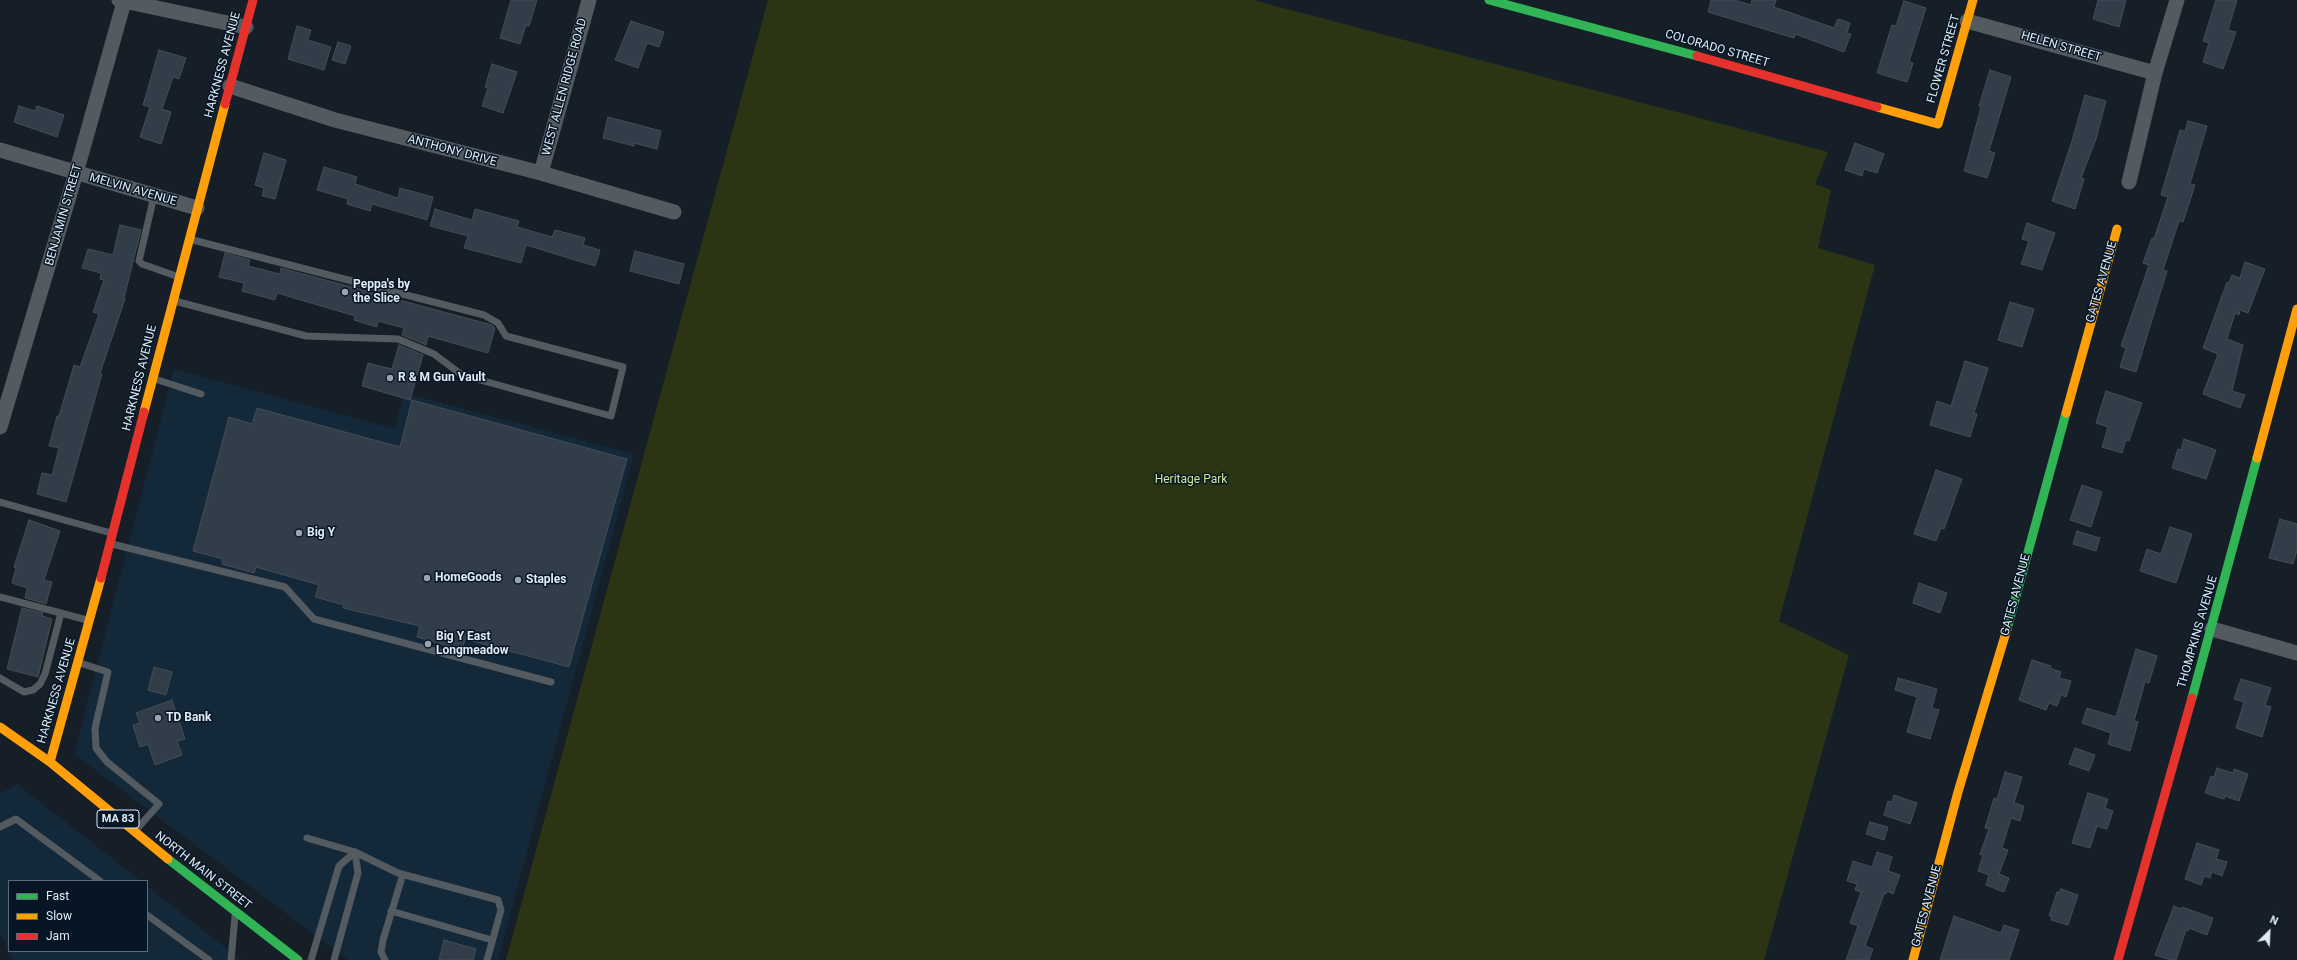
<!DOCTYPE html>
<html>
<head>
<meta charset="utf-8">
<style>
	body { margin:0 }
	#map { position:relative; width:2297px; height:960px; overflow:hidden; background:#161f27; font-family:Roboto,sans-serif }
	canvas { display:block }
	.legend { position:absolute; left:8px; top:880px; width:140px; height:72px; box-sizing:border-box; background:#061624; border:1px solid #5d6b78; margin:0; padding:5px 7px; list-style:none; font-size:12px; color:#e0ebf5 }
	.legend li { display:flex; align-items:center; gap:8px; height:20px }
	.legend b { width:20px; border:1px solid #5d6b78 }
	.north { position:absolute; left:2249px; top:912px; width:40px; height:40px; -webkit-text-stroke:3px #061624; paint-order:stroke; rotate:24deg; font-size:11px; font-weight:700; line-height:16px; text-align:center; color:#e0ebf5 }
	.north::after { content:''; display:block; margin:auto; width:14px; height:18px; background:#e0ebf5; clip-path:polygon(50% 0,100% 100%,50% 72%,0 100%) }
</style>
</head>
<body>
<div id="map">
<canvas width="2297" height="960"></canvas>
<ul class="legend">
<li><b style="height:5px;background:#30b455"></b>Fast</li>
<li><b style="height:5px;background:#ff9f0a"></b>Slow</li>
<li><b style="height:5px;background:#e5322d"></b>Jam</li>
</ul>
<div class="north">N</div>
</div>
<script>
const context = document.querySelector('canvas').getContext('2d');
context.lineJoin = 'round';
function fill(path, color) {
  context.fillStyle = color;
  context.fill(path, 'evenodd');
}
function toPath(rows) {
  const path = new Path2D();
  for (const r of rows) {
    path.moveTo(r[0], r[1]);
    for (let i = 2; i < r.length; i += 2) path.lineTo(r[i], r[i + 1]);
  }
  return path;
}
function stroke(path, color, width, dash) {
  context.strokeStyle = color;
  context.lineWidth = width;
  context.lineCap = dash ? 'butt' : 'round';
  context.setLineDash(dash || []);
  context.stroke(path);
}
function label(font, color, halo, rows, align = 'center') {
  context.font = font + ' Roboto,sans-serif';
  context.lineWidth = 3;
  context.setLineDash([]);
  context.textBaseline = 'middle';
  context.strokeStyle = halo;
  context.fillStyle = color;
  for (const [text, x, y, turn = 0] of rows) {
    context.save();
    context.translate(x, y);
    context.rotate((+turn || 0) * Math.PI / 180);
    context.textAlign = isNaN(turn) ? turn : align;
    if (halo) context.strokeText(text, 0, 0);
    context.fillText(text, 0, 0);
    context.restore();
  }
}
fill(toPath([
	[174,369,395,429,404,393,634,454,498,960,348,960,74,754],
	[17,784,141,881,9,881,9,951,147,951,147,886,241,960,13,960,0,933,0,794]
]), '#132839');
fill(toPath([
	[768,0,1253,0,1828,152,1815,184,1831,190,1818,248,1875,265,1779,621,1849,655,1764,960,506,960]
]), '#2b3513');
const building = toPath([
	[511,0,537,0,529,26,526,25,520,44,500,38,511,0],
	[1711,0,1734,0,1751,5,1752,0,1776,0,1774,7,1834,28,1838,19,1850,23,1847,33,1851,34,1844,52,1795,34,1794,38,1708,12,1711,0],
	[2098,0,2126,0,2119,27,2093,19,2098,0],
	[2216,0,2237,0,2228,30,2236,32,2223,69,2203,62,2209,43,2203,41,2216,0],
	[1904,1,1926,8,1909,62,1913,63,1907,82,1877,73,1892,25,1896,26,1904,1],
	[631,21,664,32,659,47,647,43,638,68,615,60,631,21],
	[297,26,311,30,308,40,331,47,324,70,288,59,297,26],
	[338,42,351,46,345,64,332,60,338,42],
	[159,50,186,58,179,79,173,77,162,109,171,112,161,144,140,137,150,107,143,105,159,50],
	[492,64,517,72,503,113,482,106,488,88,485,87,492,64],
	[1990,70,2011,77,1989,151,1995,153,1987,178,1964,171,1981,107,1979,106,1990,70],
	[2085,95,2106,101,2096,139,2081,178,2084,179,2075,209,2052,201,2072,141,2085,95],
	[19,106,35,111,37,106,64,115,57,137,14,122,19,106],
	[608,117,661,131,657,149,634,143,634,146,603,138,608,117],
	[2188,121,2207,126,2190,184,2195,185,2183,222,2179,221,2163,270,2167,271,2136,372,2120,367,2126,348,2121,346,2149,265,2143,263,2152,238,2154,239,2168,197,2161,195,2180,130,2185,131,2188,121],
	[1855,143,1884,154,1877,173,1864,169,1862,176,1845,170,1855,143],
	[264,153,286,160,275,199,262,196,264,188,255,185,264,153],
	[324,167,357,177,355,184,398,198,400,188,433,197,427,220,372,204,370,211,347,204,348,199,317,190,324,167],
	[435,209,472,220,475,209,519,221,517,227,552,237,555,230,585,238,583,245,600,250,595,266,526,245,521,263,464,248,468,236,430,226,435,209],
	[2027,223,2055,233,2042,270,2021,264,2029,241,2022,239,2027,223],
	[120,225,141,230,124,298,125,299,100,373,102,374,66,502,37,494,42,473,52,475,59,448,49,446,57,416,59,416,74,365,80,367,99,314,93,312,104,280,100,279,101,273,82,268,88,249,113,255,120,225],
	[635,251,684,264,679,284,630,271,635,251],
	[225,253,250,260,248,266,280,274,281,268,492,325,495,328,488,353,428,336,426,345,402,335,404,328,378,321,377,327,354,320,355,316,277,293,275,300,242,291,244,283,219,277,225,253],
	[2245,262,2265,269,2248,313,2240,310,2239,315,2235,313,2227,339,2243,345,2232,391,2245,395,2240,408,2203,394,2218,354,2203,348,2227,282,2229,283,2232,275,2240,278,2245,262],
	[2010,302,2034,309,2022,347,1998,340,2010,302],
	[399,345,423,355,410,400,362,386,368,363,392,369,399,345],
	[1965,361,1988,368,1974,413,1977,414,1970,437,1930,425,1937,401,1951,406,1965,361],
	[2106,391,2142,403,2129,441,2126,440,2122,453,2102,447,2108,427,2096,423,2106,391],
	[412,400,627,459,569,667,465,639,462,650,417,637,420,626,343,608,344,605,315,597,319,585,256,567,254,573,222,564,223,559,193,551,229,417,252,424,257,408,400,447,412,400],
	[2184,439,2216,450,2206,479,2172,468,2178,449,2181,450,2184,439],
	[1936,470,1962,479,1944,529,1941,528,1936,541,1914,534,1936,470],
	[2082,485,2102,492,2091,527,2070,520,2082,485],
	[2280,519,2297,524,2297,550,2293,564,2269,558,2280,519],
	[29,520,60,531,44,580,52,582,46,604,25,598,27,588,12,583,16,568,14,567,29,520],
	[2170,527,2192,534,2176,583,2140,571,2147,549,2161,554,2170,527],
	[2077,531,2100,538,2096,551,2073,544,2077,531],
	[1919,583,1947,593,1940,613,1913,603,1919,583],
	[22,608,43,613,42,616,52,619,38,677,7,669,22,608],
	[2136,649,2157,656,2149,683,2145,682,2134,721,2138,722,2130,751,2108,744,2111,733,2082,723,2087,708,2116,717,2136,649],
	[2032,660,2051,666,2050,668,2061,672,2059,678,2071,681,2066,697,2061,695,2057,706,2049,703,2046,710,2019,700,2032,660],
	[154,667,172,672,166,695,148,690,154,667],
	[1898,678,1937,689,1932,708,1939,710,1930,739,1907,732,1917,697,1895,690,1898,678],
	[2241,679,2271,688,2265,705,2271,707,2262,737,2236,728,2244,702,2234,699,2241,679],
	[172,700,185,739,177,741,182,755,155,765,148,744,140,747,133,725,140,723,136,713,172,700],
	[2075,748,2095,755,2089,771,2069,764,2075,748],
	[2217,768,2233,773,2234,769,2248,774,2239,801,2225,796,2224,799,2205,793,2211,776,2214,777,2217,768],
	[2005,772,2022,777,2014,803,2024,806,2020,821,2011,818,2002,848,2008,850,1999,874,2009,878,2004,892,1986,885,1989,875,1978,871,1983,855,1980,854,1989,829,1985,828,1994,798,1997,799,2005,772],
	[2088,793,2108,799,2105,808,2113,811,2107,829,2097,826,2090,848,2072,843,2088,793],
	[1894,795,1917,803,1910,824,1884,815,1888,801,1892,802,1894,795],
	[1870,822,1888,827,1884,840,1866,834,1870,822],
	[2197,843,2219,850,2216,859,2227,862,2222,876,2212,872,2210,878,2204,876,2201,885,2185,879,2197,843],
	[1877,852,1892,857,1888,871,1900,875,1893,894,1887,891,1886,894,1884,894,1865,946,1873,949,1869,960,1846,960,1858,926,1850,923,1861,892,1855,890,1857,884,1847,881,1853,861,1872,867,1877,852],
	[2061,889,2078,895,2068,925,2051,920,2052,917,2049,916,2057,892,2060,892,2061,889],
	[2174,906,2181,909,2182,907,2213,918,2207,935,2189,928,2188,931,2186,930,2176,960,2171,960,2155,955,2174,906],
	[1954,916,2001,933,2004,925,2019,930,2009,960,1940,960,1954,916],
	[444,940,476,949,473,960,439,960,444,940]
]);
fill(building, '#313d48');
stroke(building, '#454d54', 1);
stroke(toPath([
	[154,196,139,261,142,264,176,276],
	[175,301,306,336,398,339,434,354,462,375,611,416,623,367,506,336,498,323,484,315,189,239],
	[155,379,201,394],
	[0,502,111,533],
	[112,544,285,587,314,619,551,682],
	[0,597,87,620],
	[80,663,108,672,95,728,96,748,107,762,159,804,135,831],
	[0,678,24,692,33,690,40,684,45,674,61,613],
	[0,827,16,819,100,881],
	[307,838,355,852,398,873,498,900,501,910,487,960],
	[391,911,492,940],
	[147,915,209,960],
	[231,960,235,916],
	[311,960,339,866,355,852],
	[334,960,358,873,355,852],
	[385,960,381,952,383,940,403,874]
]), '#535a60', 7);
stroke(toPath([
	[119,0,246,27],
	[1967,21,2155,73],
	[230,86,335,120,541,173,674,212],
	[0,150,197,208],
	[541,173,589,0],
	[2129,182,2155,73,2177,0],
	[0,427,76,173,124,2],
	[2212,629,2297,653]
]), '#535a60', 15);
stroke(toPath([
	[1489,0,1697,56],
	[2007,629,2066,413],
	[2192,698,2257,458],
	[168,859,298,960]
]), '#30b455', 9);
stroke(toPath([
	[1877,107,1938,124,1973,0],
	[144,412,225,104],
	[2066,413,2117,229],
	[2257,458,2297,309],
	[0,727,50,762,168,859],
	[50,762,101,578],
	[1913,960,1958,792,2007,629]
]), '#ff9f0a', 9);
stroke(toPath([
	[1697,56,1877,107],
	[225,104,253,0],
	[101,578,144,412],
	[2118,960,2192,698]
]), '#e5322d', 9);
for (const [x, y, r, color] of [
	[345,292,4,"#99a4ad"],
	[390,378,4,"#99a4ad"],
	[299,533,4,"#99a4ad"],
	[427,578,4,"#99a4ad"],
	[518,580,4,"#99a4ad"],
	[428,644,4,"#99a4ad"],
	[158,718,4,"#99a4ad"]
]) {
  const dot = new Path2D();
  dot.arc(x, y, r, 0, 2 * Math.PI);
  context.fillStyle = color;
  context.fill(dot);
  stroke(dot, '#061624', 1.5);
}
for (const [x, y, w] of [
	[118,819,42]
]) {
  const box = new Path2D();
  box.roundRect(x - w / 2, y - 9, w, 18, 3);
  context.fillStyle = '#061624';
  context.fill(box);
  stroke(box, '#e0ebf5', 1);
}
label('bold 11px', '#e0ebf5', null, [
	["MA 83",118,819]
]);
label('12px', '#e0ebf5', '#061624', [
	["HELEN STREET",2061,47,16],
	["COLORADO STREET",1717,49,16],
	["FLOWER STREET",1944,59,-74],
	["HARKNESS AVENUE",223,65,-75],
	["WEST ALLEN RIDGE ROAD",565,87,-75],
	["ANTHONY DRIVE",452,151,15],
	["MELVIN AVENUE",133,190,16],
	["BENJAMIN STREET",64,215,-74],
	["GATES AVENUE",2102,282,-74],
	["HARKNESS AVENUE",140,378,-76],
	["GATES AVENUE",2016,595,-75],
	["THOMPKINS AVENUE",2198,632,-74],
	["HARKNESS AVENUE",57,691,-74],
	["NORTH MAIN STREET",203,871,38],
	["GATES AVENUE",1927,906,-75]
]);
label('bold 12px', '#e0ebf5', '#061624', [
	["Peppa's by",353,285],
	["the Slice",353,299],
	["R & M Gun Vault",398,378],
	["Big Y",307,533],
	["HomeGoods",435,578],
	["Staples",526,580],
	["Big Y East",436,637],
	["Longmeadow",436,651],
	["TD Bank",166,718]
], 'left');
label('12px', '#d0e997', '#061624', [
	["Heritage Park",1191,480]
]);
</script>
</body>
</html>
